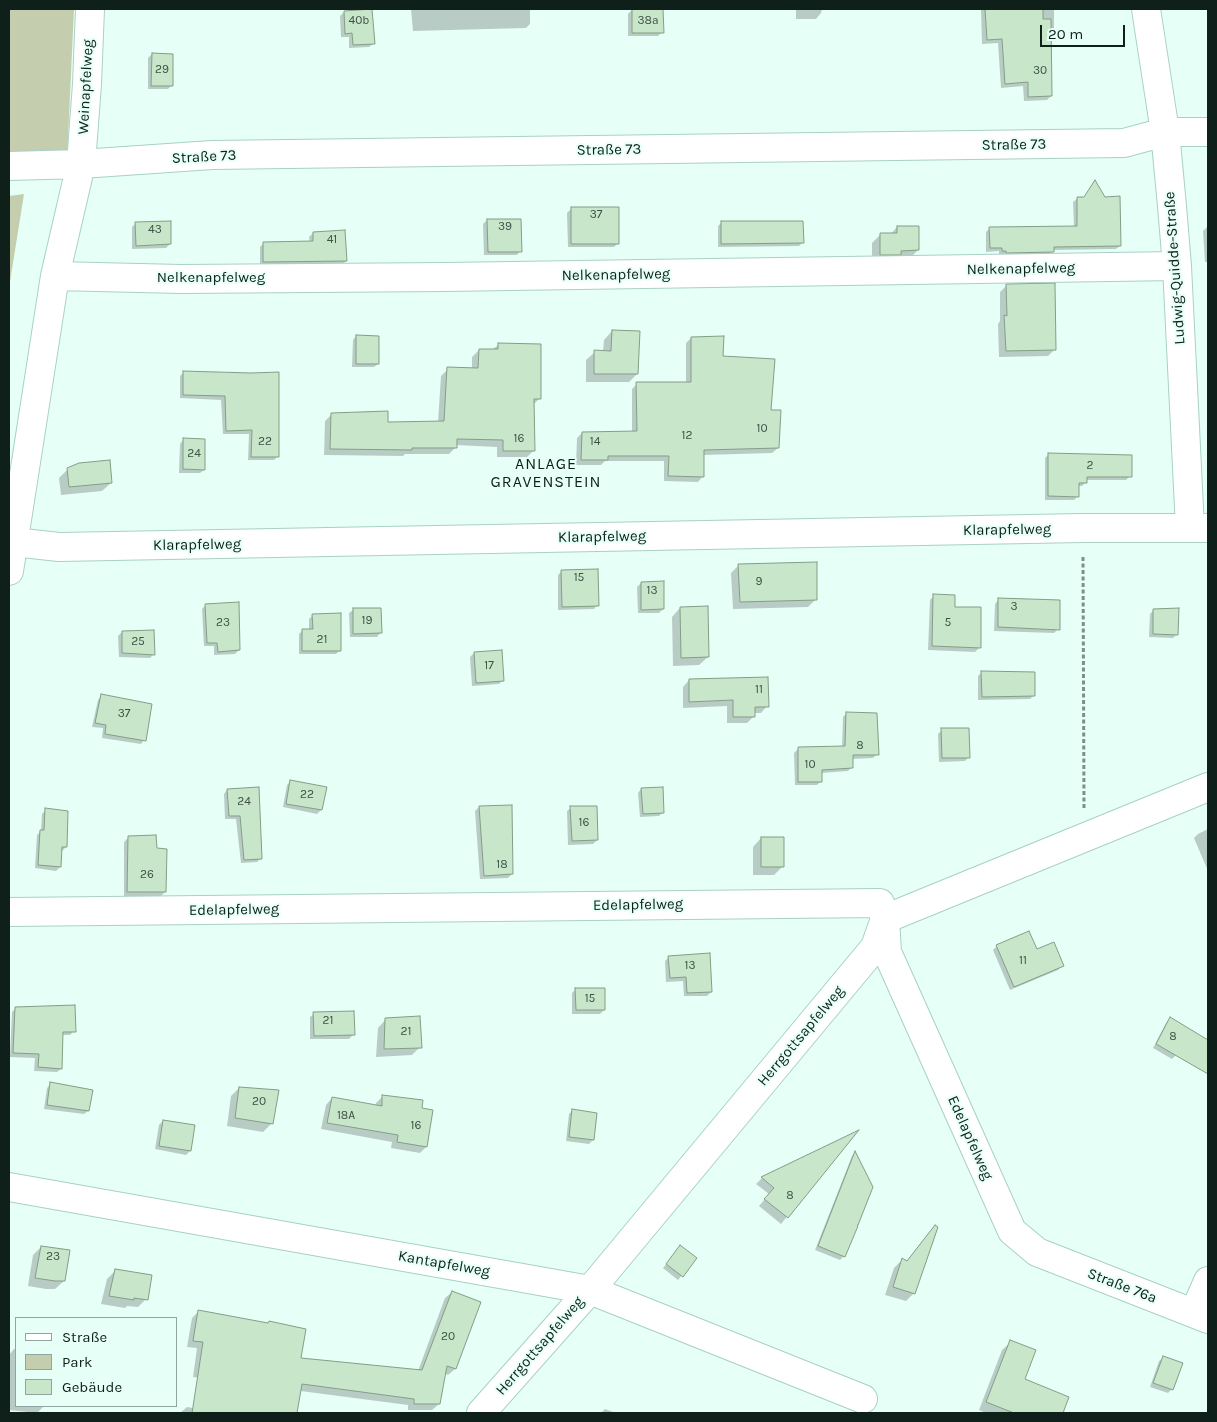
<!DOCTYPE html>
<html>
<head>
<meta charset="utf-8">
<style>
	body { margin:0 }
	#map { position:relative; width:1217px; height:1422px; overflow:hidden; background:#e6fff7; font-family:Karla,sans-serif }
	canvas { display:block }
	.frame { position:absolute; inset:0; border:10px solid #0f1f1a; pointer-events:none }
	.legend { position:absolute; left:15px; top:1317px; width:162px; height:90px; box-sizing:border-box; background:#e6fff7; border:1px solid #90a59f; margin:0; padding:6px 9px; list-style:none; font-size:15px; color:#0f1f1a }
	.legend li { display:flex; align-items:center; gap:10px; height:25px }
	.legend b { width:25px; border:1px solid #90a59f }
	.scale { position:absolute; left:1040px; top:25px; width:85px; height:22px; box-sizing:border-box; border:2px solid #0f1f1a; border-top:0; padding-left:6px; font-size:15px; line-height:18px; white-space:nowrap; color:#0f1f1a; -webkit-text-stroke:4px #e6fff7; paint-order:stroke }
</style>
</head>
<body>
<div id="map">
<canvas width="1217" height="1422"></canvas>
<div class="frame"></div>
<ul class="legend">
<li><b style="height:6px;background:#fff"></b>Straße</li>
<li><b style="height:14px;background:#c4cdae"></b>Park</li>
<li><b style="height:14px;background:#c7e6ca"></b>Gebäude</li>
</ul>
<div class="scale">20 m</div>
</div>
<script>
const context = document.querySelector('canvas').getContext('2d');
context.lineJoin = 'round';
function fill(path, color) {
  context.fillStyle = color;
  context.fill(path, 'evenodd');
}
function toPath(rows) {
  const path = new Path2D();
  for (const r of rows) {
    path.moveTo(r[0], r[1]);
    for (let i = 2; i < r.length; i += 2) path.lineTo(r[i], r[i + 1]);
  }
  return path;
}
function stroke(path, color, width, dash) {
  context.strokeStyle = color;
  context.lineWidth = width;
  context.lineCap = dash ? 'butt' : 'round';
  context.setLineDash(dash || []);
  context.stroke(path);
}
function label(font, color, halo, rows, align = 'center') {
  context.font = font + ' Karla,sans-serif';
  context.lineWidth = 4;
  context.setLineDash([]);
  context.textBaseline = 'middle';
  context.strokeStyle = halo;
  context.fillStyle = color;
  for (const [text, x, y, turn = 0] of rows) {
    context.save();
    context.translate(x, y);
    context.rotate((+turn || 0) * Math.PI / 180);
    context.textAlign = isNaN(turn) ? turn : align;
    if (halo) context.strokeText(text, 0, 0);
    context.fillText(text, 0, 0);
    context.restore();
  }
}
fill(toPath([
	[9,9,74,9,67,160,9,159],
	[24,194,9,288,9,196]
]), '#c4cdae');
fill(toPath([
	[411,9,530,9,530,24,526,28,413,31],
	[796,9,822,9,821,13,816,19,796,19],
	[981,9,1054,9,1054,37,1050,40,1051,96,1047,100,1024,101,1023,86,1001,88,998,43,982,44],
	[632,10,662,32,658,36,628,36,628,14],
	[344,12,373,44,369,47,349,48,349,37,341,37,340,16],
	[152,54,172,85,168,89,148,89,148,58],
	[1077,199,1120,246,1116,249,1053,250,1049,256,1002,256,1002,255,999,255,999,251,986,252,986,232,990,228,1074,227,1073,202],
	[571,209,618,243,614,247,568,247,567,213],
	[487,220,520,251,517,255,484,255,483,224],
	[136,223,170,244,166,248,132,249,132,227],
	[721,223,803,242,799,246,718,247,718,226],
	[1208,226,1208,262,1205,262,1203,231],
	[897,227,918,250,910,258,872,263,872,243,880,235,890,235],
	[313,233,346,261,342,265,260,266,260,247,263,244,310,242,309,237],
	[1007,285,1055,349,1048,356,999,357,998,324,1000,321,1000,292],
	[612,331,637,374,629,382,586,382,586,360,595,352,603,352,604,340],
	[356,336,378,364,374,367,352,367,353,340],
	[691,338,722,357,770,411,778,448,772,453,703,455,703,476,698,482,664,481,664,461,605,461,601,465,576,465,577,438,582,433,632,433,632,389,637,384,686,383,686,343],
	[498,345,540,398,533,405,534,450,527,457,497,457,497,447,456,445,456,447,449,454,405,454,403,456,324,455,325,421,332,414,386,423,438,422,441,376,448,369,472,369,472,357,479,350,492,350],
	[184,372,251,374,277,457,274,460,248,460,249,434,223,434,221,400,180,398,180,376],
	[183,440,204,470,200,473,179,473,180,444],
	[1049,454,1130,476,1126,480,1086,480,1086,482,1082,486,1078,486,1078,496,1074,500,1045,500,1045,458],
	[68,469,111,483,102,491,61,495,59,478],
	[739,565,816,599,808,607,733,609,731,573],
	[562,571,597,605,594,609,558,610,558,575],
	[641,583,663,609,659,613,638,613,637,587],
	[934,596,954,608,979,648,975,652,928,650,930,600],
	[998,600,1058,629,1054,633,994,631,995,604],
	[206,605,239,650,235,654,214,655,214,646,204,646,202,609],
	[680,608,708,657,699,665,673,666,672,617],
	[353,610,380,633,377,637,350,637,349,613],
	[1154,610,1177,634,1173,638,1149,637,1150,614],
	[313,615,340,650,336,654,299,654,299,634,303,630,309,630,309,619],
	[122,632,154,654,150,658,119,657,118,636],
	[474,653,503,680,499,684,472,686,470,657],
	[982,672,1034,695,1030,699,978,700,978,676],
	[689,680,767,706,761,713,754,713,754,716,747,723,727,723,727,706,683,708,683,687],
	[101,696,144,740,141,744,102,738,103,728,92,727,98,700],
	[847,713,877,754,873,758,852,759,852,767,848,771,821,773,821,781,817,785,795,785,794,753,798,749,842,748,843,717],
	[942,730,969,757,965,761,939,762,938,734],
	[291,781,321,810,317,814,283,807,287,785],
	[641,789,663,812,659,816,640,817,638,793],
	[227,790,261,858,257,862,241,863,236,819,225,819,224,794],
	[479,807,512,874,508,878,480,879,475,811],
	[571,808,597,840,593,844,568,845,567,811],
	[46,810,66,847,62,851,61,850,60,867,56,871,35,868,37,835,41,831,42,814],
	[1208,829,1208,871,1194,838,1198,834],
	[128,838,156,850,165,892,161,896,124,896,124,842],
	[761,838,783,866,774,875,753,875,753,847],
	[997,946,1036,951,1062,966,1058,970,1010,990,993,950],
	[669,957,711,992,707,996,684,996,683,981,666,982,665,961],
	[576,989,604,1010,600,1014,572,1014,572,993],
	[16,1008,74,1031,70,1035,62,1035,61,1069,57,1072,34,1071,35,1058,10,1057,12,1012],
	[314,1014,353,1035,349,1039,310,1039,310,1017],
	[386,1019,420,1047,412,1055,376,1057,378,1028],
	[1170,1019,1176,1055,1172,1059,1153,1048,1166,1023],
	[51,1084,88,1111,84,1114,44,1109,47,1088],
	[239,1088,272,1123,263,1132,227,1126,231,1096],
	[383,1096,426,1147,420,1153,391,1148,392,1142,321,1129,326,1105,332,1098,376,1106,376,1103],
	[573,1110,593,1140,589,1144,566,1141,569,1114],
	[163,1121,190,1151,186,1155,155,1149,159,1125],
	[854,1134,781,1224,759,1206,769,1194,756,1184,762,1178],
	[855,1153,844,1256,840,1260,815,1250,852,1156],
	[935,1227,914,1293,906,1301,885,1295,894,1268,902,1260,906,1262,927,1235],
	[41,1247,64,1281,55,1289,46,1289,28,1286,33,1255],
	[677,1251,696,1258,678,1280,663,1268],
	[115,1271,146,1299,138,1307,127,1306,125,1308,101,1304,107,1279],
	[452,1292,466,1340,455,1369,448,1375,444,1373,439,1404,432,1410,408,1410,408,1405,193,1377,197,1348,187,1347,192,1318,198,1312,299,1359,418,1371,445,1298],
	[1011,1342,1023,1380,1062,1411,1068,1413,986,1413,979,1410,1002,1350],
	[14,1349,16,1349,16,1406,44,1406,37,1413,9,1410,9,1355],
	[1163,1358,1172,1389,1168,1393,1150,1387,1159,1361],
	[187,1407,222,1413,180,1413],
	[605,1409,616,1413,601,1413]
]), '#0003');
const building = toPath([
	[372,9,375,44,353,45,352,33,345,34,344,11,372,9],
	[632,9,663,9,664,33,632,33,632,9],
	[985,9,1043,9,1043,19,1051,19,1052,96,1028,97,1028,82,1005,84,1002,39,987,40,985,9],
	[152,53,173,54,173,86,151,86,152,53],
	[1095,180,1105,197,1120,196,1121,246,1054,247,1054,252,1006,253,1006,251,1002,251,1002,248,990,248,989,227,1077,226,1077,197,1084,197,1095,180],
	[571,207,619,207,619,244,571,244,571,207],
	[487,219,521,219,522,252,488,252,487,219],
	[171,221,171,244,136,246,135,222,171,221],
	[721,221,803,221,804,243,721,244,721,221],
	[897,226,919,226,919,250,901,251,901,255,880,255,880,233,897,233,897,226],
	[345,230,347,261,263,262,263,242,313,241,313,232,345,230],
	[1055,283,1056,350,1006,351,1004,315,1007,316,1006,284,1055,283],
	[612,330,640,331,638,374,594,374,594,350,611,351,612,330],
	[356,335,379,336,379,364,356,364,356,335],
	[724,336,723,356,775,359,771,410,781,410,779,448,704,450,704,477,668,476,669,456,608,456,608,460,581,460,582,432,637,431,636,382,691,382,691,337,724,336],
	[498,343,541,344,541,399,534,399,535,451,503,451,503,440,457,439,457,448,412,448,412,450,330,449,331,413,388,411,388,422,444,421,447,367,478,368,479,349,498,349,498,343],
	[183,371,251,373,279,372,279,457,251,457,252,430,226,431,225,396,183,395,183,371],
	[183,438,205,439,205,470,183,469,183,438],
	[1048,453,1132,455,1132,477,1087,477,1087,483,1079,483,1079,497,1048,496,1048,453],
	[110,460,112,483,69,487,67,468,79,463,110,460],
	[817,562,817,600,740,602,738,564,817,562],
	[598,569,599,606,562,607,561,570,598,569],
	[664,581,664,609,641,610,641,582,664,581],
	[933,594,955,595,955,607,981,607,981,648,932,646,933,594],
	[998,598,1060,600,1060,630,998,627,998,598],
	[239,602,240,650,218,652,217,643,207,643,205,604,239,602],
	[708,606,709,657,681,658,680,607,708,606],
	[353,608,381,608,382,633,353,634,353,608],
	[1179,608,1178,635,1153,634,1153,609,1179,608],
	[341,613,341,651,302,651,302,629,313,629,312,614,341,613],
	[154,630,155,655,122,653,122,631,154,630],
	[502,650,504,681,476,683,474,652,502,650],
	[981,671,1035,672,1035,696,982,697,981,671],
	[768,677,769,707,755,707,755,717,733,717,733,700,689,702,689,679,768,677],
	[101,694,152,704,146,741,105,734,106,725,95,723,101,694],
	[846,712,877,713,879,755,853,755,853,768,822,770,822,782,798,782,798,747,845,746,846,712],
	[941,728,969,728,970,758,942,758,941,728],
	[290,780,327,787,322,810,286,804,290,780],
	[259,787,262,859,244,860,240,816,229,816,227,789,259,787],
	[663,787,664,813,643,814,641,788,663,787],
	[512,805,513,874,484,876,479,806,512,805],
	[570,806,597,806,598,840,572,841,570,806],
	[45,808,68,811,67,847,62,847,61,867,38,865,40,830,44,830,45,808],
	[156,835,157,848,167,849,166,892,127,892,128,836,156,835],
	[761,837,784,837,784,867,761,867,761,837],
	[1029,931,1037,949,1054,942,1064,966,1014,987,996,945,1029,931],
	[710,953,712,992,687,993,686,977,670,978,668,956,710,953],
	[575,988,605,988,605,1010,576,1010,575,988],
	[75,1005,76,1032,63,1032,62,1069,38,1067,39,1054,13,1053,15,1007,75,1005],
	[354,1011,355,1035,314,1036,313,1012,354,1011],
	[420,1016,422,1048,384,1049,385,1018,420,1016],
	[1170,1017,1208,1040,1208,1074,1156,1044,1170,1017],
	[50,1082,93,1090,89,1111,47,1105,50,1082],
	[239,1087,279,1090,273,1124,235,1118,239,1087],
	[382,1095,423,1100,422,1108,433,1110,427,1147,397,1142,398,1135,327,1123,332,1097,382,1106,382,1095],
	[572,1109,597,1113,594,1140,569,1137,572,1109],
	[163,1120,195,1125,191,1151,159,1146,163,1120],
	[859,1130,788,1218,764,1199,774,1188,761,1177,859,1130],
	[855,1151,873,1187,858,1225,857,1225,858,1226,845,1257,818,1246,855,1151],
	[935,1225,938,1227,915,1294,893,1287,902,1258,907,1261,935,1225],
	[680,1245,697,1258,683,1277,666,1264,680,1245],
	[41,1246,70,1250,65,1281,55,1281,35,1278,41,1246],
	[115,1269,152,1275,148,1300,134,1298,134,1300,109,1296,115,1269],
	[452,1291,481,1302,456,1369,447,1366,440,1404,414,1404,414,1399,302,1384,297,1413,192,1413,203,1342,193,1341,198,1310,268,1323,269,1321,306,1329,301,1358,422,1370,452,1291],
	[1010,1340,1036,1350,1025,1379,1069,1397,1063,1413,1014,1413,986,1402,1010,1340],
	[1163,1356,1183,1363,1173,1390,1153,1383,1163,1356]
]);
fill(building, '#c7e6ca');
stroke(building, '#839e85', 1);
const minor = toPath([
	[1146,9,1165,132,1172,206,1177,266,1190,528],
	[9,166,81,164,212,155,1124,143,1165,132,1208,132],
	[55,276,181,279,445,277,1177,266],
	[14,542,59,547,1083,528,1208,528],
	[9,571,55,276,81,164,87,84,90,9],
	[9,912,880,903,885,919,887,952,1012,1231,1037,1252,1208,1319],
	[9,1187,590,1290,863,1399],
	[1194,1313,1208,1281],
	[481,1413,590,1290,875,947,885,919,1208,787]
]);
stroke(minor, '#a8d1c5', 30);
stroke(toPath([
	[1083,557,1084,808]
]), '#7c908a', 3, [4, 2.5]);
stroke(minor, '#fff', 28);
label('12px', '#3d5146', null, [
	["40b",359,21],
	["38a",648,21],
	["29",162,70],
	["30",1040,71],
	["37",596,215],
	["39",505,227],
	["43",155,230],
	["41",332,240],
	["10",762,429],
	["12",687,436],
	["16",519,439],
	["22",265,442],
	["14",595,442],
	["24",194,454],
	["2",1090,466],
	["15",579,578],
	["9",759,582],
	["13",652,591],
	["3",1014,607],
	["19",367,621],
	["23",223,623],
	["5",948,623],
	["21",322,640],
	["25",138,642],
	["17",489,666],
	["11",759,690],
	["37",124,714],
	["8",860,746],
	["10",810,765],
	["22",307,795],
	["24",244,802],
	["16",584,823],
	["18",502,865],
	["26",147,875],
	["11",1023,961],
	["13",690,966],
	["15",590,999],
	["21",328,1021],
	["21",406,1032],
	["8",1173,1037],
	["20",259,1102],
	["18A",346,1116],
	["16",416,1126],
	["8",790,1196],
	["23",53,1257],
	["20",448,1337]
]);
label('15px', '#0f1f1a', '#e6fff7', [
	["Weinapfelweg",86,87,-87],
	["Straße 73",1014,145,-1],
	["Straße 73",609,150,-1],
	["Straße 73",204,157,-3],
	["Ludwig-Quidde-Straße",1175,268,-94],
	["Nelkenapfelweg",1021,269,-1],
	["Nelkenapfelweg",616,275,-1],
	["Nelkenapfelweg",211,278],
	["Klarapfelweg",1007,530,-1],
	["Klarapfelweg",602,537,-1],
	["Klarapfelweg",197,545,-1],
	["Edelapfelweg",638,905,-1],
	["Edelapfelweg",234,910,-1],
	["Herrgottsapfelweg",801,1036,-50],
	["Edelapfelweg",970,1138,66],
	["Kantapfelweg",444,1264,10],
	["Straße 76a",1122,1286,21],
	["Herrgottsapfelweg",540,1346,-49]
]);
context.letterSpacing = '1px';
label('16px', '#0f1f1a', '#e6fff7', [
	["ANLAGE",546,464],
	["GRAVENSTEIN",546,482]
]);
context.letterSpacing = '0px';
</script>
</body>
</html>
